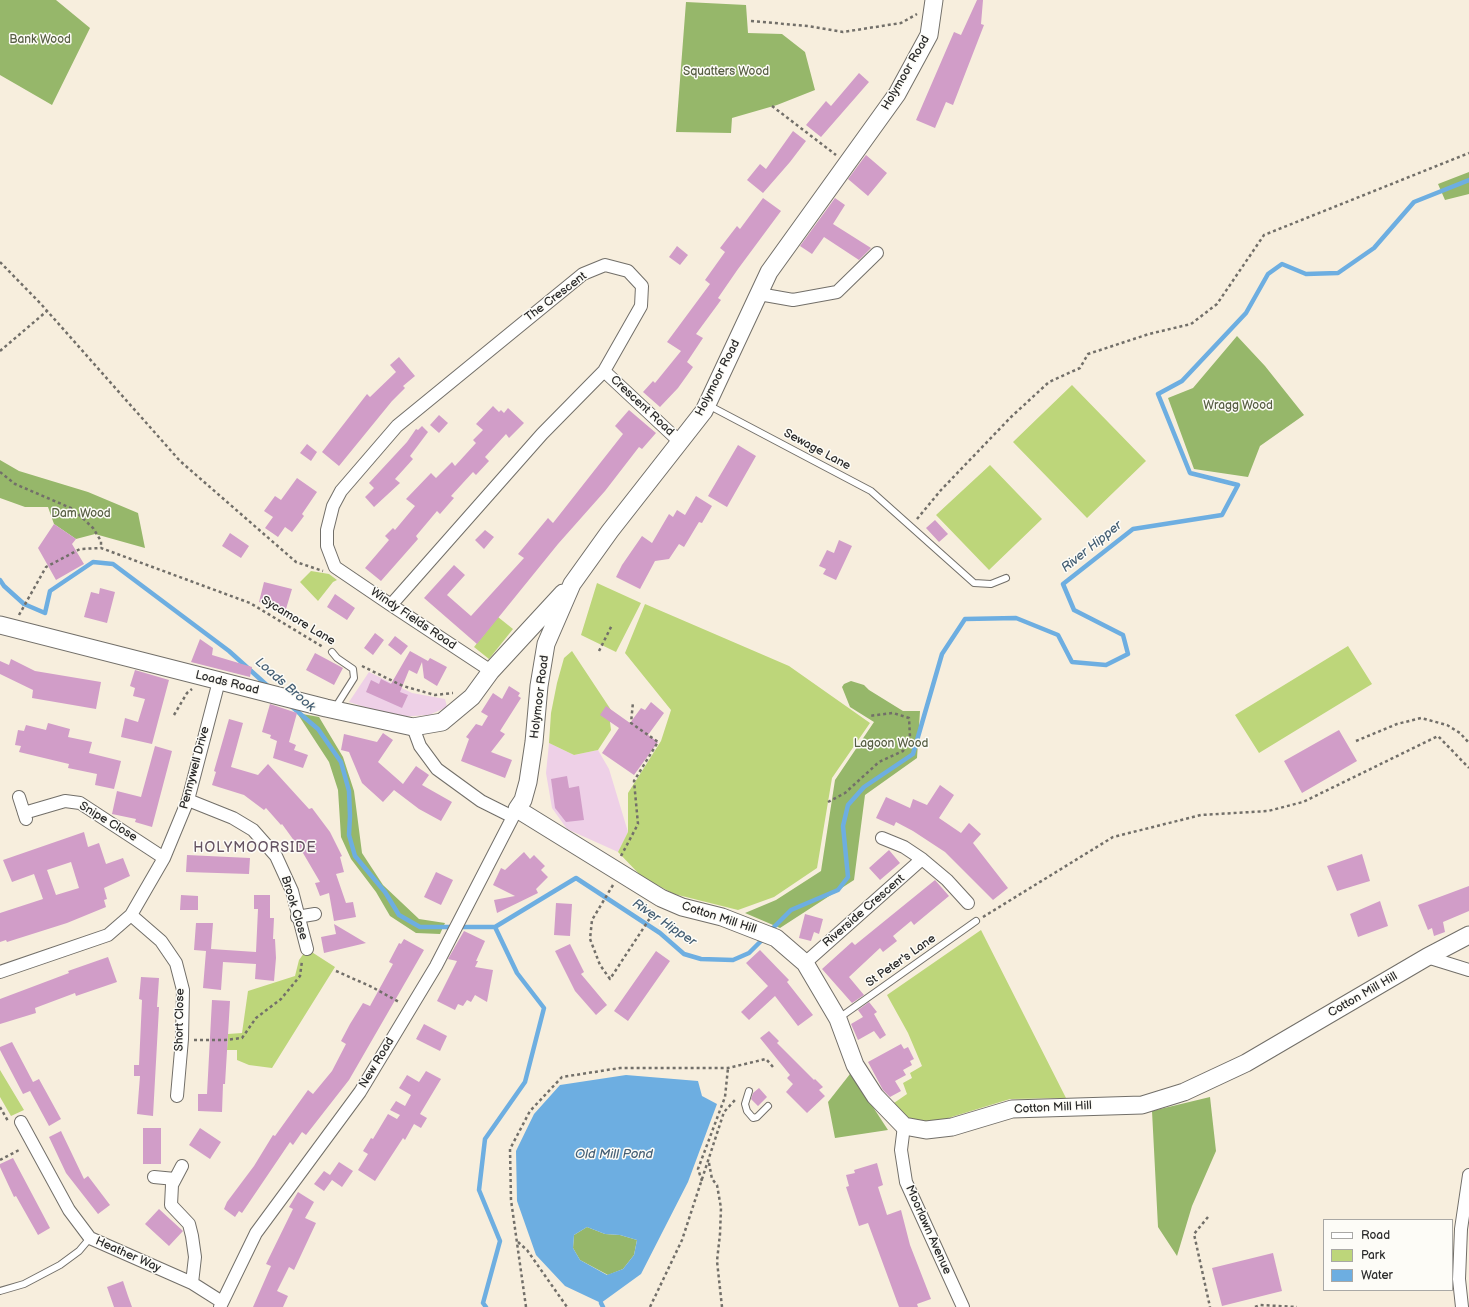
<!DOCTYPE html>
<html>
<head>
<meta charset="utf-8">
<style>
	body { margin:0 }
	#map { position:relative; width:1469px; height:1307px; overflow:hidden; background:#f7eedd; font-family:"Balsamiq Sans",sans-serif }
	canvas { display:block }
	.legend { position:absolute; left:1323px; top:1219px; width:130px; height:72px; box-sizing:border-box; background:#fdfcf7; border:1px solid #a9a8a5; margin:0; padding:5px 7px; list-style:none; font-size:12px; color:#2b2b2b }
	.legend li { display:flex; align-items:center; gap:8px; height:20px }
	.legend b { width:20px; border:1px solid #a9a8a5 }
</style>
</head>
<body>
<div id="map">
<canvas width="1469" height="1307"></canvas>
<ul class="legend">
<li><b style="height:5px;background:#fff"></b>Road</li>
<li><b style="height:11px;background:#bdd67a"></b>Park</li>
<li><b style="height:11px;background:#6daee1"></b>Water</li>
</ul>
</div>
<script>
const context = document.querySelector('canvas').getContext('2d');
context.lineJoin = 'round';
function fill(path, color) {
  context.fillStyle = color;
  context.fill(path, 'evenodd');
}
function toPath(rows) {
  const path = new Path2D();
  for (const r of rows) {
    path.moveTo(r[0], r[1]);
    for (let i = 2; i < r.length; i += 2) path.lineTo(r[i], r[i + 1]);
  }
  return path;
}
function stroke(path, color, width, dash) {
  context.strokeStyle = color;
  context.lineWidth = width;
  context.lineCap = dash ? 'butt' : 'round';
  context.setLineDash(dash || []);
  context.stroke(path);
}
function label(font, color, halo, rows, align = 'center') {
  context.font = font + ' "Balsamiq Sans",sans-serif';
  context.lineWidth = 3;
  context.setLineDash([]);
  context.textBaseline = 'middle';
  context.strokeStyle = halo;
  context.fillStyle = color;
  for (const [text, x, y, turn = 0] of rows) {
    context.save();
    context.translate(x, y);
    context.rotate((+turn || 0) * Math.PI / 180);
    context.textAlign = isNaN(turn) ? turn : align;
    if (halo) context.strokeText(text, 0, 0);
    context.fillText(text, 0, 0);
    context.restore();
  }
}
fill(toPath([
	[369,672,412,693,445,699,447,707,429,715,397,717,349,702],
	[549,743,574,755,598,750,609,769,628,832,618,852,567,829,552,808,546,773]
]), '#eed0e7');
fill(toPath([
	[1072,385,1146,461,1087,518,1013,442],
	[990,465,1042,519,989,570,936,515],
	[311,571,329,574,337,580,333,582,318,601,300,582],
	[597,583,641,603,616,652,581,635],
	[645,604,789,666,870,723,832,778,817,868,774,897,738,910,674,894,642,877,618,852,628,832,628,793,661,741,671,710,625,653],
	[498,617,513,629,489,659,474,647],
	[1348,646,1372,684,1259,753,1235,715],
	[572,651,615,716,610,722,611,730,598,750,574,755,549,743,551,713,557,683,564,658],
	[981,930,1066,1098,1010,1099,932,1123,907,1121,891,1105,907,1094,903,1083,912,1078,910,1073,922,1066,908,1033,887,995],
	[307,949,335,967,272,1068,249,1065,237,1060,237,1050,227,1050,228,1034,242,1033,248,991,295,976,299,960],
	[0,1070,24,1110,11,1116,0,1097]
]), '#bdd67a');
fill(toPath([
	[0,0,56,0,90,28,52,105,0,75],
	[686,2,746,5,748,33,782,34,805,52,815,90,777,105,732,118,731,133,676,132],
	[1469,172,1469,194,1445,200,1438,184],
	[1237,336,1265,366,1304,415,1260,446,1248,477,1194,469,1168,398,1193,388],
	[0,460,19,471,88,492,138,513,145,548,95,534,76,539,54,524,48,507,25,507,0,498],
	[851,681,864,685,869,690,903,711,920,711,917,758,865,795,854,880,780,928,745,913,776,900,821,871,835,780,874,722,850,707,842,687,844,684],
	[297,713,319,717,343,757,354,791,362,853,383,885,419,919,445,923,440,934,416,933,390,916,376,892,351,859,341,837,338,790,329,762],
	[850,1074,873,1107,888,1130,835,1138,828,1102],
	[1210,1097,1216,1151,1192,1206,1177,1256,1158,1227,1152,1111],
	[587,1227,605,1234,620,1235,637,1240,634,1255,623,1269,608,1275,580,1260,573,1248,574,1235]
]), '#96b76a');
fill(toPath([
	[626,1075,698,1081,702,1096,717,1104,688,1182,641,1274,601,1303,565,1286,536,1255,517,1201,516,1151,534,1114,560,1085],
	[587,1227,605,1234,620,1235,637,1240,634,1255,623,1269,607,1275,580,1260,573,1248,574,1235]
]), '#6daee1');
stroke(toPath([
	[0,580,4,586,24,604,45,613,50,591,93,562,113,564,229,651,270,688],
	[291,706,318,729,341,762,349,791,350,816,349,835,355,856,385,892,399,915,420,927,495,927],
	[769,932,791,910,838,890,848,877,843,826,848,805,864,787,913,754,942,654,965,619,1016,618,1058,635,1072,662,1106,665,1128,654,1123,635,1074,610,1063,584,1133,529,1222,515,1238,485,1190,473,1158,394,1182,381,1246,313,1268,274,1282,264,1306,274,1338,273,1374,248,1414,202,1469,180],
	[601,1303,603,1307],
	[486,1307,483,1303,500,1241,479,1190,485,1139,525,1082,544,1008,517,973,495,927,576,878,660,933,684,954,701,959,733,960,749,953,764,938]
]), '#6daee1', 4.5);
fill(toPath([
	[977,0,983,0,981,24,984,25,953,105,946,102,935,128,916,120,954,32,961,35],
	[859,73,869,82,821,137,806,125,826,101,831,106],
	[793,131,806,141,790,162,763,193,747,180,760,164,766,169],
	[866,155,887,173,868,196,848,179],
	[763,198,781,211,738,269,718,298,721,300,696,334,703,338,687,362,693,367,678,388,660,407,643,392,653,381,655,383,681,351,667,342,710,284,705,280,725,252,720,248,737,226,740,229],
	[835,198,845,205,833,224,871,248,859,260,824,237,812,254,800,246],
	[677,246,688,255,680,265,669,257],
	[399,357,415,376,403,386,405,388,392,401,339,466,322,452,367,394,370,397,396,372,390,365],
	[493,406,499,412,501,410,504,413,508,408,524,423,509,438,506,434,485,457,489,461,476,475,473,472,451,496,454,498,440,514,437,511,416,536,418,539,381,581,365,568,389,540,385,536,393,528,395,530,415,506,406,499,431,473,436,478,452,462,455,466,476,443,473,440,483,430,476,424],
	[629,410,656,433,642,449,639,447,605,491,558,544,477,644,424,598,454,565,465,575,447,595,471,616,524,558,518,554,548,518,553,523,623,434,615,426],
	[439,415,448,423,439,433,430,425],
	[422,426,428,432,410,456,413,459,395,479,400,483,374,507,365,497,374,488,369,483,407,442,416,429,418,430],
	[307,444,317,452,311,461,300,453],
	[738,445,756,456,727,507,708,496],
	[297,478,317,492,302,514,304,516,292,532,285,527,278,537,265,528,273,517,264,511,275,496,281,500],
	[696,496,712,506,702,523,699,522,684,547,679,544,669,559,655,561,640,589,616,577,622,565,642,536,652,543,669,514,673,517,677,510,685,515],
	[935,520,948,534,939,542,926,528],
	[54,524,76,539,72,544,84,564,56,580,38,548],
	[485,530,494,537,484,549,475,540],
	[230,533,249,546,241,558,222,546],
	[839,540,852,546,836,580,823,574,826,569,819,566,827,550,834,553],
	[264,582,292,589,286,609,259,602],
	[100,588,115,592,107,623,84,617,91,592,99,594],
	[335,594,355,608,347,620,327,607],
	[375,633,384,640,373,655,364,648],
	[395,636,408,646,401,655,388,645],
	[200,639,213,648,212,655,252,667,250,677,191,662],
	[410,651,428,661,430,658,447,667,437,686,424,678,422,662,417,674,409,670,400,692,408,695,402,708,366,692,371,680,379,684,381,679,391,684],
	[315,653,343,668,334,685,306,670],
	[11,659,35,671,101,682,96,709,32,698,33,690,0,674,0,661,9,665],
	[135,670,169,680,152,744,121,737,125,718,138,722,145,699,133,696,135,688,130,686],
	[509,686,520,693,518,696,521,698,500,731,505,734,491,752,512,760,505,778,461,761,469,739,466,737,476,724,482,726,488,716,481,712,493,693,502,699],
	[651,702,664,713,648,735,658,742,634,775,602,753,619,728,600,715,606,706,630,723,641,708,645,710],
	[270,704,297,713,289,742,296,745,294,750,308,755,303,768,273,758,277,741,270,738,271,735,262,732],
	[229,719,243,723,231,767,258,775,268,764,309,809,312,808,330,832,342,856,340,857,344,872,336,874,346,903,353,902,356,917,334,921,329,893,320,896,315,883,320,882,303,853,282,824,281,825,266,808,264,810,244,795,212,785,216,772,214,771],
	[48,723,70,729,68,737,92,742,89,753,121,761,114,789,95,785,97,774,68,768,69,764,19,752,21,746,15,745,18,730,24,731,26,725,46,730],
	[1339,730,1357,761,1302,793,1284,761],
	[383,733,393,740,378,762,403,784,416,766,429,775,422,785,452,802,441,821,419,809,394,790,383,802,362,783,349,752,341,750,344,734,377,742],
	[155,746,172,751,152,827,135,822,136,819,112,814,117,791,141,797],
	[567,776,569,788,579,786,584,820,566,822,555,808,551,779],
	[940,785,954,795,939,818,961,833,969,823,981,834,973,843,1008,888,993,900,945,852,913,831,896,822,894,826,876,818,886,797,910,808,913,799,927,805],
	[84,832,88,847,99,843,106,864,123,858,130,876,104,888,107,899,104,900,106,907,67,923,7,942,6,940,0,942,0,913,43,899,34,874,12,882,3,860],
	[71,862,79,888,56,895,47,870],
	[889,850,900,863,880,880,869,868],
	[524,852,530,859,534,855,545,866,541,870,548,877,536,889,538,893,497,913,494,900,515,896,493,885,501,868,505,870],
	[1362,854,1370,881,1337,891,1327,866],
	[187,855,250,858,249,874,186,872],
	[436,872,453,880,441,905,424,897],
	[935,880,949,896,914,925,911,921,893,936,897,941,883,952,880,948,849,977,864,995,852,1003,822,969,852,942,855,945],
	[1469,886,1469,911,1443,922,1445,932,1434,936,1432,928,1428,930,1418,905],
	[181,895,198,896,198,910,180,910],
	[254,895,270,895,270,918,274,918,273,939,275,939,276,958,274,981,255,979,256,964,223,962,221,990,203,988,206,951,194,950,196,923,213,923,211,949,256,952,258,909,254,909],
	[1380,901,1388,926,1358,937,1350,914],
	[556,903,572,904,570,936,554,935],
	[805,914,823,919,819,934,814,932,811,941,799,938],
	[334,924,366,943,324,953,321,937,336,934],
	[464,931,485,941,476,961,478,961,475,967,493,970,487,1002,475,995,471,1002,467,1000,463,1006,458,1004,455,1010,437,1001,457,961,448,959],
	[404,939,424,950,349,1080,306,1135,302,1132,293,1145,290,1142,242,1213,239,1211,235,1217,224,1209,227,1202,254,1166,273,1135,275,1136,308,1090,313,1094,332,1071,346,1044,341,1041,350,1024,363,1003,370,1006,393,964,389,962,399,943,401,944],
	[570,944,584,972,581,974,607,1005,596,1015,575,991,555,951],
	[760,950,789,980,787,982,813,1015,798,1026,775,996,749,1020,741,1012,768,986,746,963],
	[656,951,670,961,628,1021,614,1011],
	[108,957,117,982,76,996,75,993,35,1008,36,1013,0,1024,0,999,69,973,68,971],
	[141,977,159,978,157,1007,159,1007,153,1116,137,1114,140,1076,134,1076,134,1065,139,1065,142,1000,139,999],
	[212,1000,230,1001,225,1084,223,1084,222,1112,198,1111,198,1094,207,1094],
	[869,1002,877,1012,874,1014,886,1035,880,1039,874,1031,858,1040,851,1024,863,1017,858,1010],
	[424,1024,447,1036,440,1051,416,1039],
	[769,1031,779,1041,777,1043,814,1080,815,1079,823,1087,819,1090,825,1096,807,1113,786,1092,793,1084,787,1078,790,1075,760,1038],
	[12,1042,33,1082,39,1079,61,1119,49,1126,30,1091,23,1094,0,1050,0,1047],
	[901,1044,904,1049,908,1047,914,1059,910,1061,912,1065,903,1070,906,1075,895,1081,901,1091,890,1097,883,1090,868,1062],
	[426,1071,441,1079,420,1114,427,1118,421,1128,414,1124,405,1140,403,1138,375,1181,358,1170,368,1154,363,1151,371,1138,373,1139,388,1114,397,1119,400,1115,390,1110,396,1101,405,1106,411,1095,399,1088,407,1075,419,1082],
	[759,1088,767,1097,758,1106,751,1099,753,1093],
	[143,1128,161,1128,161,1164,143,1164],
	[200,1128,221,1142,210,1159,189,1145],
	[61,1131,84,1179,88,1176,110,1205,98,1214,66,1173,49,1137],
	[13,1158,50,1228,38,1235,16,1196,14,1197,0,1167,0,1164],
	[339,1162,353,1171,342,1187,332,1180,324,1191,314,1184,324,1171,330,1175],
	[877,1163,883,1185,878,1187,887,1215,901,1210,910,1245,931,1299,917,1304,918,1307,899,1307,868,1223,859,1226,846,1187,849,1186,846,1175,855,1173,854,1170],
	[298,1192,314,1202,305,1218,316,1223,294,1270,289,1267,277,1291,288,1296,283,1307,253,1307,271,1266,266,1264,293,1209,289,1207],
	[159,1209,183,1231,169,1246,145,1224],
	[1273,1253,1282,1291,1222,1306,1212,1268],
	[123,1281,128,1296,132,1307,114,1307,107,1287]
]), '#d19dc8');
const lane = toPath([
	[708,405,871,491,974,583,991,584,1006,578],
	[332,652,337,658,353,669,354,678,335,708],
	[839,1018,976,921],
	[749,1091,745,1104,747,1111,753,1118,757,1117,768,1106],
	[0,1291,24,1284,60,1265,79,1251,90,1238]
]);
const street = toPath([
	[759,294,793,300,837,292,877,253],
	[604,371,680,442],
	[391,605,542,434,604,371,641,306,642,286,628,271,605,265,583,274,397,426,341,491,333,506,327,530,327,546,335,567,391,605,491,671],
	[413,727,420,746,437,769,481,801,513,817],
	[19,797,26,819],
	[188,800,233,818,253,830,276,856,292,891,307,949],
	[24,813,65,801,80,803,164,858],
	[922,859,947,880,968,903],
	[131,915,161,941,176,963,183,990,182,1039,177,1096],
	[297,917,315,914],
	[1427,957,1469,970],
	[805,963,922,859,904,847,882,838],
	[0,972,108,935,131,915,164,858,188,800,219,681],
	[21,1122,69,1210,90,1238,192,1283,222,1302],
	[904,1126,901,1150,906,1182,963,1307],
	[182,1166,172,1185,171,1205,189,1224,192,1236,195,1257,192,1283],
	[154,1177,175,1179],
	[220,1307,256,1233,360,1092,436,966,517,809],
	[1462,1307,1459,1279,1461,1229,1469,1175]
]);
const secondary = toPath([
	[934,0,929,35,897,94,769,272,704,411,610,531,572,584,546,644,539,686,534,742,528,782,523,800,517,809,661,898,682,907,722,917,776,938,805,963,838,1019,855,1065,875,1096,904,1126,926,1130,952,1127,1012,1109,1142,1105,1184,1092,1246,1063,1427,957,1469,935],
	[0,625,326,708,413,727,442,722,472,697,491,671,563,593]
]);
stroke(lane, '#726f69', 8);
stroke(street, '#726f69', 14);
stroke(secondary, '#726f69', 19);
stroke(toPath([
	[751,21,808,26,843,32,901,23,917,14],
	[772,106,836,155],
	[0,262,41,304,180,461,296,562,323,571],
	[0,351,47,311],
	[0,472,15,484,73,509,93,528,101,541,101,548],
	[917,519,941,490,1011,417,1049,382,1080,368,1088,354,1149,334,1191,324,1217,304,1264,235,1469,153],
	[19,615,46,567,80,549,101,548,250,603,323,647],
	[599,651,612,625],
	[362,666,403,686,435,695,453,693],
	[174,715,187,693,192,689],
	[1356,741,1397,724,1421,718,1447,725,1460,733,1469,743],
	[828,802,845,793,879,762,903,751,910,737,909,718,893,713,869,716],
	[621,856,638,824,634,781,658,742,631,723,633,702],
	[613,885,592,920,590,939,600,965,610,979,652,915],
	[983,917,1113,837,1201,815,1268,811,1303,802,1438,736,1469,768],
	[336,971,372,987,399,1002],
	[194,1040,225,1040,242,1038,256,1018,281,999,300,976,302,961],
	[0,1107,8,1121],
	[0,1160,21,1149],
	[709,1163,712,1179,717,1185,721,1208,720,1234,717,1261,722,1307],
	[702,1181,698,1169,725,1097,728,1068],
	[1208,1217,1194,1234,1210,1307],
	[518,1242,527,1250,567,1307],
	[526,1307,511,1200,510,1149,530,1111,562,1077,620,1068,728,1068,766,1059,773,1067],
	[650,1307,682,1240,724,1112,735,1100],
	[1255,1307,1260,1305,1297,1307]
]), '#726f69', 2.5, [3, 3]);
stroke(lane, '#fff', 6);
stroke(street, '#fff', 12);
stroke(secondary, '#fff', 17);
label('12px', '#575e43', '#fdfcf7', [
	["Bank Wood",40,40],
	["Squatters Wood",726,72],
	["Wragg Wood",1238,406],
	["Dam Wood",81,514],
	["Lagoon Wood",891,744]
]);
label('12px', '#2b2b2b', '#fdfcf7', [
	["Holymoor Road",906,73,-60],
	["The Crescent",556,297,-37],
	["Holymoor Road",718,378,-63],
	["Crescent Road",642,406,43],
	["Sewage Lane",817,450,28],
	["Windy Fields Road",413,619,34],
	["Sycamore Lane",298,621,31],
	["Loads Road",227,683,14],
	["Holymoor Road",540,697,-83],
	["Pennywell Drive",195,768,-75],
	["Snipe Close",108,822,31],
	["Brook Close",294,908,73],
	["Riverside Crescent",864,911,-41],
	["Cotton Mill Hill",719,918,18],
	["St Peter's Lane",901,961,-35],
	["Cotton Mill Hill",1363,995,-30],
	["Short Close",180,1020,-89],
	["New Road",377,1063,-59],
	["Cotton Mill Hill",1053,1108,-3],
	["Moorlawn Avenue",928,1230,66],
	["Heather Way",128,1255,24]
]);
label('italic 13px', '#455f74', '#fdfcf7', [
	["River Hipper",1092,547,-39],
	["Loads Brook",285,685,41],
	["River Hipper",664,923,34],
	["Old Mill Pond",614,1155]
]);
context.letterSpacing = '1px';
label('14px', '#655362', '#fdfcf7', [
	["HOLYMOORSIDE",255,848]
]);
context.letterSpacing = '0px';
</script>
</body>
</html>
